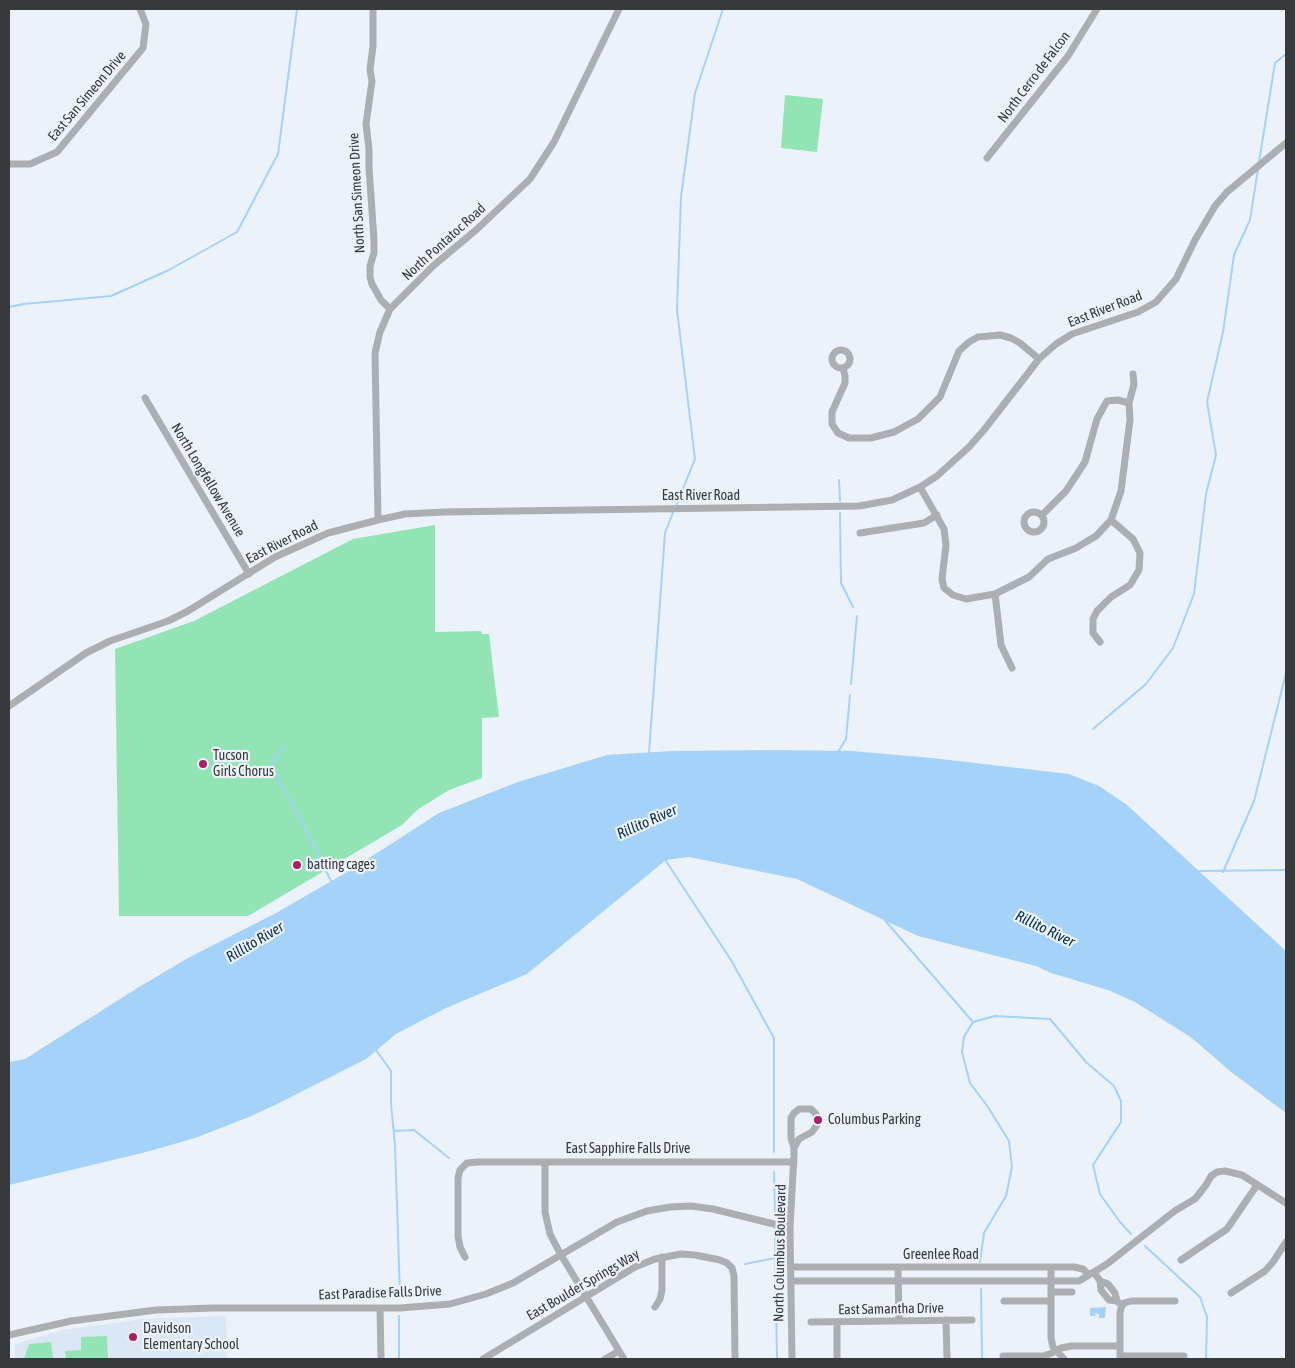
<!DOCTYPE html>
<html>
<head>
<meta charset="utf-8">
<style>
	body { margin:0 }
	#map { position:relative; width:1295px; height:1368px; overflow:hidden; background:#ebf2fa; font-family:"Asap Condensed",sans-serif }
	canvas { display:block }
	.frame { position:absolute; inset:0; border:10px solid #373a3d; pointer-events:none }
</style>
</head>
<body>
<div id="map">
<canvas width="1295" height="1368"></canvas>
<div class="frame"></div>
</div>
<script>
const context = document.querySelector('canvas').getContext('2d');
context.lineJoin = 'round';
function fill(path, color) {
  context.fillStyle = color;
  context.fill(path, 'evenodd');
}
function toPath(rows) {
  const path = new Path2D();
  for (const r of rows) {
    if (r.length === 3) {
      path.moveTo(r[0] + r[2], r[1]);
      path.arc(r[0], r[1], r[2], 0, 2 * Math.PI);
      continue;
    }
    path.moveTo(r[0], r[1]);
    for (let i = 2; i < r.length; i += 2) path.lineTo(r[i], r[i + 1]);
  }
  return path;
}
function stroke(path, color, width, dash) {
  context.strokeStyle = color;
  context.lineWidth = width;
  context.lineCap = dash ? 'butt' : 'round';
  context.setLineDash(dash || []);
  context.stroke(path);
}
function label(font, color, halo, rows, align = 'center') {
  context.font = font + ' "Asap Condensed",sans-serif';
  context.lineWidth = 4.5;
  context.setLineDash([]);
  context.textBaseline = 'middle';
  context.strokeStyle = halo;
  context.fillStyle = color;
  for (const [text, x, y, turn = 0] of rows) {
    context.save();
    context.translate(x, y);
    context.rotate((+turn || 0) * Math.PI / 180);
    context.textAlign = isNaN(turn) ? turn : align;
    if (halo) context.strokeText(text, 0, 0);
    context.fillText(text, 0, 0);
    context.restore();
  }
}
fill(toPath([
	[226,1316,227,1359,15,1359,15,1344,62,1330,143,1319]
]), '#dce7f5');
fill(toPath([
	[785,95,823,99,817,152,781,148],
	[435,525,435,632,481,631,482,634,489,634,499,717,482,718,482,778,449,790,417,810,402,825,248,916,119,916,115,649,194,621,353,539],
	[107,1336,108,1359,66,1359,65,1351,81,1350,81,1337],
	[51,1342,53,1359,24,1359,29,1344]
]), '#92e4b5');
fill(toPath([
	[772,750,852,751,932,758,1069,774,1099,786,1127,805,1286,951,1286,1113,1230,1071,1192,1038,1135,1002,1108,990,1051,973,1036,966,918,936,797,879,689,857,666,860,527,974,446,1008,396,1034,366,1059,277,1104,249,1117,195,1138,146,1152,9,1185,9,1062,25,1059,139,987,188,958,276,913,349,871,439,813,518,782,607,755,672,751],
	[1106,1307,1105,1318,1099,1318,1099,1314,1095,1313,1096,1316,1090,1316,1090,1308]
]), '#a4d2f9');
stroke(toPath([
	[1259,162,1275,63,1286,54],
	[9,307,24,304,111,296,169,270,237,232,278,154,297,9],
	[839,480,840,501],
	[676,506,695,459,677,310,681,197,695,93,723,9],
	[840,513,841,583,853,607],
	[851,684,857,616],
	[1093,729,1146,684,1173,648,1194,594,1206,494,1216,455,1207,402,1223,332,1234,255,1250,220,1258,169],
	[286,747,278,753,271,766,301,820,332,883],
	[838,752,846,739,850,695],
	[649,753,665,533,674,510],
	[664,858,731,960,774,1038,774,1152],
	[1199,871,1286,870],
	[1223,872,1254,801,1286,673],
	[883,918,973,1022],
	[376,1050,391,1071,391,1104,395,1145,400,1295],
	[394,1131,414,1130,449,1158],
	[774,1172,775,1212],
	[775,1229,775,1230],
	[775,1237,777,1359],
	[1145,1246,1200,1297,1207,1317,1206,1359],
	[980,1262,984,1233,1006,1196,1012,1167,1009,1141,988,1107,970,1083,962,1052,964,1037,973,1022,995,1016,1050,1019,1086,1062,1114,1086,1121,1101,1121,1122,1093,1165,1100,1194,1120,1222,1131,1234],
	[745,1264,775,1258],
	[981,1289,982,1359],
	[399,1359,399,1316]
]), '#a4d2f9', 2);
stroke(toPath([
	[373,9,373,46,370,70,372,81,366,124,369,149,369,168,374,240,374,253,370,266,370,277,372,284,381,300,390,309],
	[987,158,1068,56,1097,9],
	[9,164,30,164,57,152,143,48,146,24,140,9],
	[841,359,9],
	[843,368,845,376,845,383,832,412,832,424,838,433,849,438,871,438,894,432,918,419,940,397,959,351,969,342,978,337,1000,335,1011,338,1020,343,1039,359],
	[145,398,249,574],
	[1129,403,1134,384,1133,374],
	[920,487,944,529,946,545,942,579,944,588,953,595,966,599,995,594,1029,577,1048,559,1076,548,1096,536,1111,520,1121,491,1130,420,1129,403,1118,400,1107,401,1097,419,1085,462,1066,491,1042,515],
	[1034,522,10],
	[378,520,375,353,380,332,390,309,433,266,476,230,530,179,554,142,619,9],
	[860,533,924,523,937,515],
	[995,594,1001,645,1012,668],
	[1100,642,1093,633,1093,619,1097,611,1111,597,1130,585,1139,570,1140,553,1133,539,1111,520],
	[9,706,86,653,110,641,168,621,188,611,275,557,328,533,378,520,405,514,444,512,859,506,892,500,905,494,920,487,937,476,969,447,984,430,1039,359,1056,344,1072,334,1138,312,1156,302,1176,279,1195,240,1215,206,1227,192,1286,143],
	[545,1162,545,1212,550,1234,561,1255,624,1359],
	[465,1257,460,1247,458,1236,458,1178,460,1170,467,1163,477,1162,794,1162],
	[1181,1260,1227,1229,1257,1185],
	[791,1267,1074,1267,1083,1269,1089,1275],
	[898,1267,899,1321],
	[1051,1267,1051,1338,1053,1347,1064,1359],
	[1094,1272,1100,1281,1101,1290,1109,1300,1117,1301],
	[791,1281,1079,1281,1107,1264,1176,1210,1195,1199,1206,1185,1211,1176,1217,1172,1225,1171,1242,1175,1286,1203],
	[1100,1281,1108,1284,1115,1293,1117,1301,1122,1306,1120,1312,1120,1359],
	[1051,1292,1072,1292],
	[1231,1293,1265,1271,1273,1262,1286,1242],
	[1004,1301,1051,1301],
	[1122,1306,1124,1303,1131,1301,1175,1301],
	[655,1307,660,1299,662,1290,662,1257],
	[380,1308,381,1359],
	[946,1320,947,1359],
	[811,1322,972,1320],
	[837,1322,837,1359],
	[9,1335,71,1321,156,1310,213,1308,400,1308,450,1304,486,1294,513,1283,617,1222,647,1211,670,1207,691,1206,713,1209,790,1228],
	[1003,1356,1043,1356,1052,1353,1061,1348,1072,1346,1120,1346],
	[1120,1356,1184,1356],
	[483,1359,635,1267,655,1259,681,1254,695,1255,720,1260,727,1263,732,1268,734,1276,735,1359],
	[605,1359,619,1351],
	[792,1359,790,1228,794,1155,794,1148,791,1138,791,1118,794,1113,799,1109,811,1109,816,1114,817,1125,812,1132,799,1139,794,1148]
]), '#abafb2', 7);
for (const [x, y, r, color] of [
	[203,764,5,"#a91f63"],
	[297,865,5,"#a91f63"],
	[818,1120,5,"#a91f63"],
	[133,1337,5,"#a91f63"]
]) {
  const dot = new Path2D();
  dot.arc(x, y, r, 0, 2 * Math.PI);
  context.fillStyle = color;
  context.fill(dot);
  stroke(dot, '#ebf2fa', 2);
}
label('14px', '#373a3d', '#ebf2fa', [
	["North Cerro de Falcon",1034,77,-53],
	["East San Simeon Drive",87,96,-50],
	["North San Simeon Drive",357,193,-93],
	["North Pontatoc Road",444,242,-42],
	["East River Road",1105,309,-21],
	["North Longfellow Avenue",208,480,59],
	["East River Road",701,496],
	["East River Road",282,542,-27],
	["East Sapphire Falls Drive",628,1149],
	["North Columbus Boulevard",780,1253,-89],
	["Greenlee Road",941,1255],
	["East Boulder Springs Way",583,1285,-30],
	["East Paradise Falls Drive",380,1293,-2],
	["East Samantha Drive",891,1309,-1]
]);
label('14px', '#373a3d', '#ebf2fa', [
	["Tucson",213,756],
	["Girls Chorus",213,772],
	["batting cages",307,865],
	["Columbus Parking",828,1120],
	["Davidson",143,1329],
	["Elementary School",143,1345]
], 'left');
label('italic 15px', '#092e47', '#ebf2fa', [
	["Rillito River",647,822,-24],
	["Rillito River",1045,929,26],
	["Rillito River",255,942,-31]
]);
</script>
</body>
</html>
